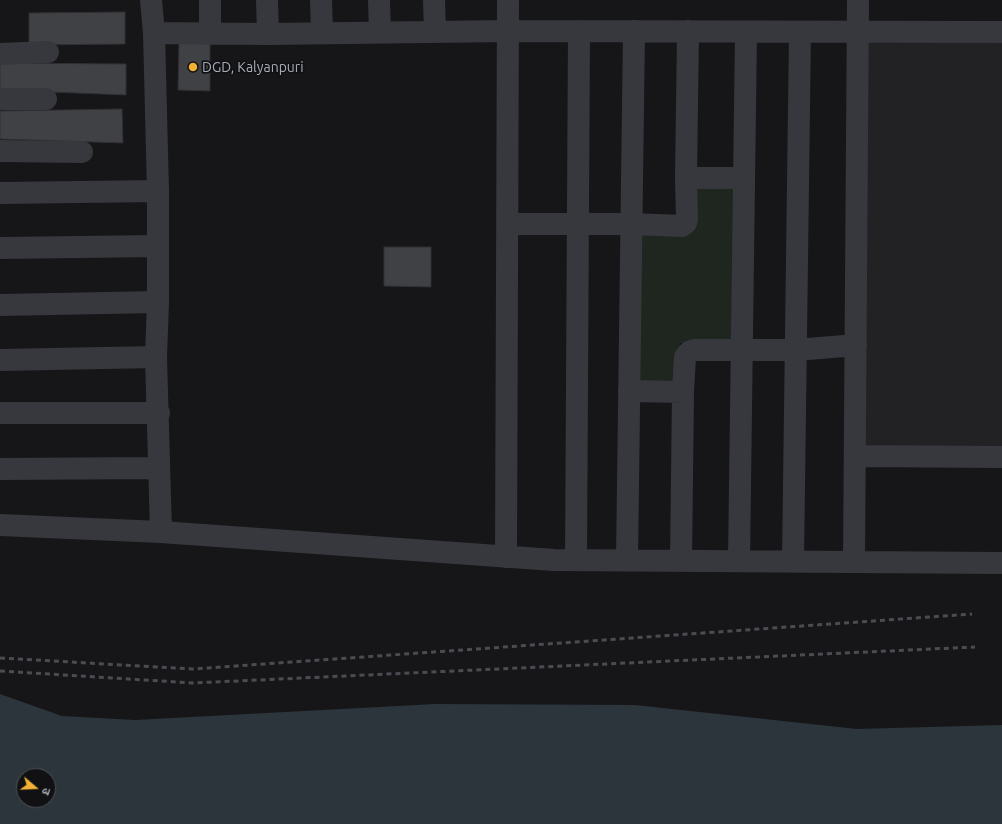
<!DOCTYPE html>
<html>
<head>
<meta charset="utf-8">
<style>
	body { margin:0 }
	#map { position:relative; width:1002px; height:824px; overflow:hidden; background:#161618; font-family:Ubuntu,"Noto Sans Devanagari",sans-serif }
	canvas { display:block }
	.north { position:absolute; left:16px; top:768px; width:40px; height:40px; box-sizing:border-box; background:#111113; border:1px solid #4d4f55; border-radius:50%; rotate:109deg; font-size:11px; font-weight:700; line-height:16px; text-align:center; color:#a8adb8 }
	.north::after { content:''; display:block; margin:auto; width:14px; height:18px; background:#f2b134; clip-path:polygon(50% 0,100% 100%,50% 72%,0 100%) }
</style>
</head>
<body>
<div id="map">
<canvas width="1002" height="824"></canvas>
<div class="north">उ</div>
</div>
<script>
const context = document.querySelector('canvas').getContext('2d');
context.lineJoin = 'round';
function fill(path, color) {
  context.fillStyle = color;
  context.fill(path, 'evenodd');
}
function toPath(rows) {
  const path = new Path2D();
  for (const r of rows) {
    path.moveTo(r[0], r[1]);
    for (let i = 2; i < r.length; i += 2) path.lineTo(r[i], r[i + 1]);
  }
  return path;
}
function stroke(path, color, width, dash) {
  context.strokeStyle = color;
  context.lineWidth = width;
  context.lineCap = dash ? 'butt' : 'round';
  context.setLineDash(dash || []);
  context.stroke(path);
}
function label(font, color, halo, rows, align = 'center') {
  context.font = font + ' Ubuntu,sans-serif';
  context.lineWidth = 3.5;
  context.setLineDash([]);
  context.textBaseline = 'middle';
  context.strokeStyle = halo;
  context.fillStyle = color;
  for (const [text, x, y, turn = 0] of rows) {
    context.save();
    context.translate(x, y);
    context.rotate((+turn || 0) * Math.PI / 180);
    context.textAlign = isNaN(turn) ? turn : align;
    if (halo) context.strokeText(text, 0, 0);
    context.fillText(text, 0, 0);
    context.restore();
  }
}
fill(toPath([
	[868,42,1002,43,1002,448,864,447]
]), '#222225');
fill(toPath([
	[690,183,738,184,737,344,680,343,679,387,635,387,636,229,690,230]
]), '#1e261f');
fill(toPath([
	[0,694,62,716,135,720,435,704,635,705,857,729,1002,725,1002,824,0,824],
	[24,776,48,776,48,800,24,800]
]), '#2c353c');
const building = toPath([
	[125,12,125,44,29,45,29,13,125,12],
	[179,43,210,43,210,91,178,90,179,43],
	[0,63,126,64,126,95,0,90,0,63],
	[122,109,123,143,0,139,0,111,122,109],
	[384,247,431,247,431,287,384,286,384,247]
]);
fill(building, '#404145');
stroke(building, '#303034', 1);
stroke(toPath([
	[151,0,154,33,158,191,158,302,156,357,161,532],
	[210,0,210,34],
	[267,0,268,34],
	[321,0,322,33],
	[379,0,380,32],
	[434,0,435,32],
	[154,33,268,34,508,31,1002,32],
	[0,54,48,52],
	[0,99,46,99],
	[0,151,82,152],
	[686,178,744,178],
	[0,193,158,191],
	[507,224,631,224,682,226,686,223,687,219,686,178,688,31],
	[0,248,157,246],
	[0,305,158,302],
	[0,360,156,357],
	[629,391,683,392],
	[0,413,159,413],
	[855,456,1002,457],
	[0,469,158,468],
	[0,525,161,532,554,560,1002,563],
	[506,557,508,0],
	[576,560,579,31],
	[627,560,634,31],
	[681,561,683,392,685,357,689,352,695,350,796,350,856,345],
	[739,561,746,32],
	[793,562,800,32],
	[854,562,858,0]
]), '#37383d', 22);
stroke(toPath([
	[0,658,193,669,972,614],
	[0,671,193,683,975,647]
]), '#4a4c52', 3, [5, 4]);
for (const [x, y, r, color] of [
	[193,67,5,"#f2b134"]
]) {
  const dot = new Path2D();
  dot.arc(x, y, r, 0, 2 * Math.PI);
  context.fillStyle = color;
  context.fill(dot);
  stroke(dot, '#111113', 1.5);
}
label('14px', '#a8adb8', '#111113', [
	["DGD, Kalyanpuri",202,67]
], 'left');
</script>
</body>
</html>
